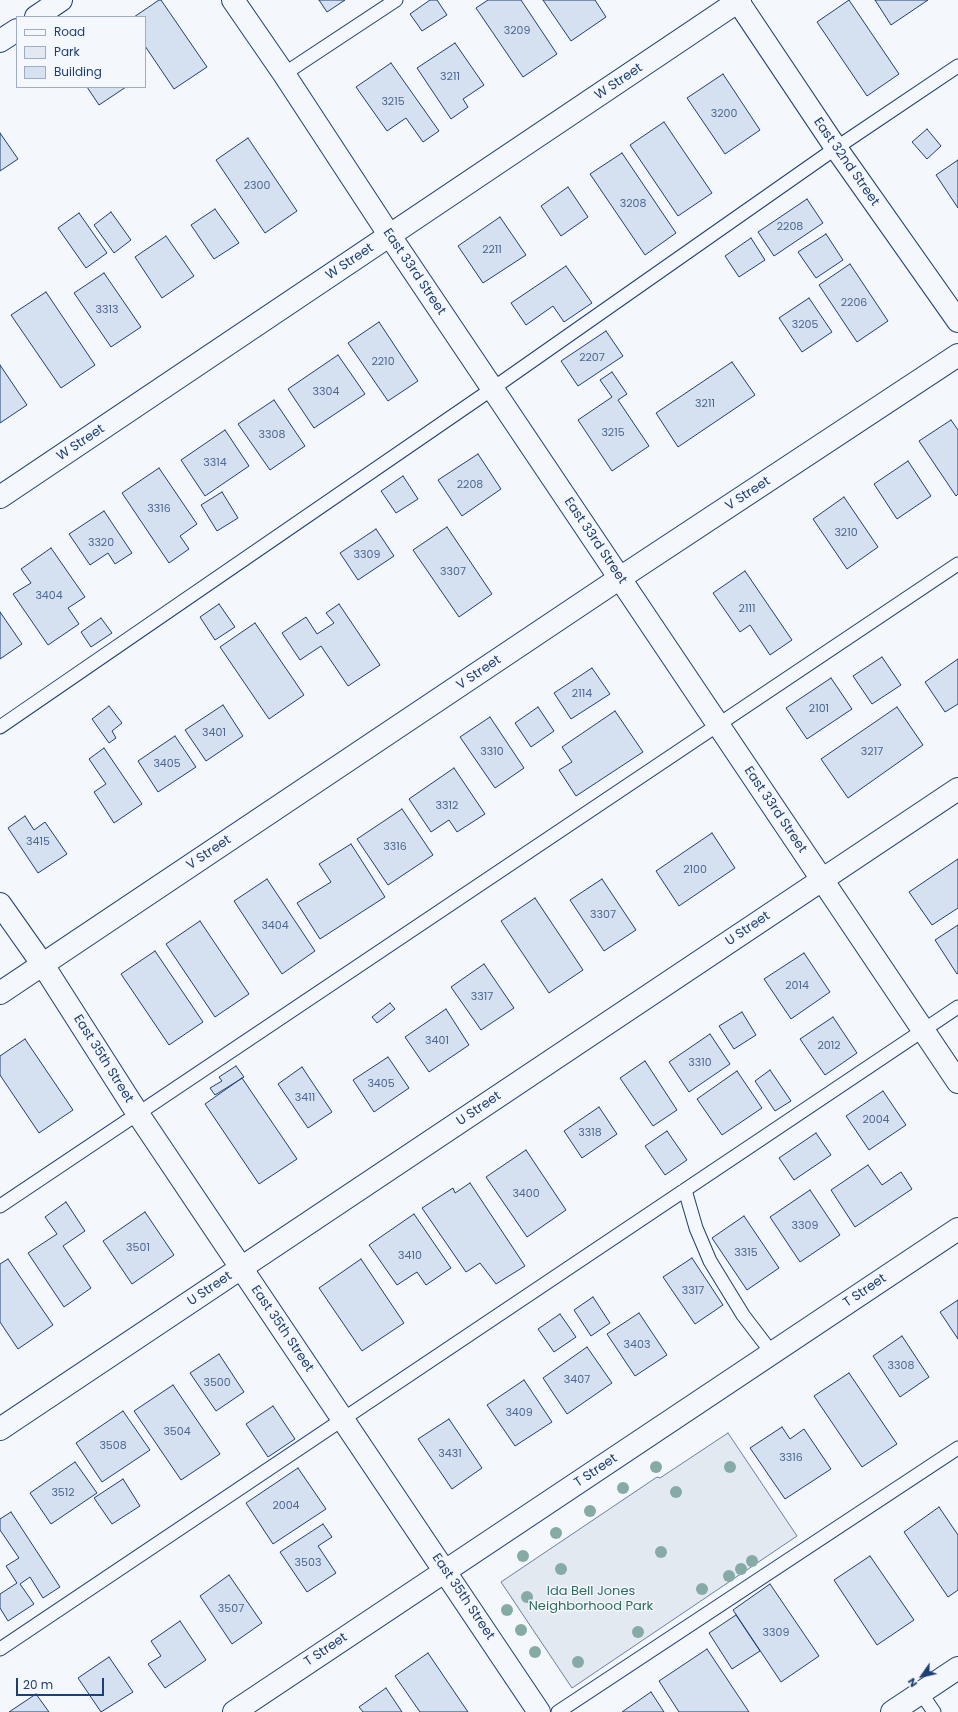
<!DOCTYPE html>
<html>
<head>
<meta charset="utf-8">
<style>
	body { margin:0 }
	#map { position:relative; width:958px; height:1712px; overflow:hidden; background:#f4f7fb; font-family:Poppins,sans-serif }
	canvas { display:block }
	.legend { position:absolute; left:16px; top:16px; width:130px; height:72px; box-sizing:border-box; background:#f4f7fb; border:1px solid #9eadc5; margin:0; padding:5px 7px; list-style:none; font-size:12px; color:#1d3f73 }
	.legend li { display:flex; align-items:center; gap:8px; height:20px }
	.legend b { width:20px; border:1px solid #9eadc5 }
	.north { position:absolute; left:902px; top:1656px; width:40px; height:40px; -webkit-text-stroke:3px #f4f7fb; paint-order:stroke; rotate:236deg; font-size:11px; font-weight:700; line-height:16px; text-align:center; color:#1d3f73 }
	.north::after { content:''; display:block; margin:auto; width:14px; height:18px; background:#1d3f73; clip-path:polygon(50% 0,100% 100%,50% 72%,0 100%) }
	.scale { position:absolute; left:16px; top:1678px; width:88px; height:18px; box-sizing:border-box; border:2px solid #1d3f73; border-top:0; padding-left:5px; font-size:12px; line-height:14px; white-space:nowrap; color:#1d3f73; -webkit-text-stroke:3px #f4f7fb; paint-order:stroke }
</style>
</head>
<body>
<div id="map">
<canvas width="958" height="1712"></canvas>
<ul class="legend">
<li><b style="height:5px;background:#f4f7fb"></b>Road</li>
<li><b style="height:11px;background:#e3e9f0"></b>Park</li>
<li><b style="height:11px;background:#d5e0f0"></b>Building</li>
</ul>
<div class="north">N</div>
<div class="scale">20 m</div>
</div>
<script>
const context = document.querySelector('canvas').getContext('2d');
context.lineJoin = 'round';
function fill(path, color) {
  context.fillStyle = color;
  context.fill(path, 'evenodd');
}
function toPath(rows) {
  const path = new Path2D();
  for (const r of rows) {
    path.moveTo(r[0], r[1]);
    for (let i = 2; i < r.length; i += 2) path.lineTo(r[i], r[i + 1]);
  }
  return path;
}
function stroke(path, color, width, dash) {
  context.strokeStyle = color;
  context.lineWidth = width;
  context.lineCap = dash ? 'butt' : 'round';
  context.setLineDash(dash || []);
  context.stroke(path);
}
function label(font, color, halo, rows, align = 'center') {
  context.font = font + ' Poppins,sans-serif';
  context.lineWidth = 3;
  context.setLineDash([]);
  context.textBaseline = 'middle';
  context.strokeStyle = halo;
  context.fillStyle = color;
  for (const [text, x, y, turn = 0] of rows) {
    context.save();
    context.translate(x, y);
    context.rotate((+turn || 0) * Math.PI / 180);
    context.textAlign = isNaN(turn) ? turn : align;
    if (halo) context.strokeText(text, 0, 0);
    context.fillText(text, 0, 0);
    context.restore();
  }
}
const green = toPath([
	[728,1433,797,1536,572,1688,501,1582,657,1477,660,1478,728,1433]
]);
fill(green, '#e3e9f0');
stroke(green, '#687fa3', 1);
const building = toPath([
	[159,0,161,0,207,67,174,89,145,46,145,17,134,17,159,0],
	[319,0,345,0,327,12,319,0],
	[430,0,437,0,447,15,422,31,410,14,430,0],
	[488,0,521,0,557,54,523,77,476,8,488,0],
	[543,0,595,0,606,17,571,41,543,0],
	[849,0,899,74,867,96,817,22,849,0],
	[875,0,928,0,891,25,875,0],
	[455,43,484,85,463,99,468,107,451,119,417,68,455,43],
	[391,63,439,131,423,142,406,118,387,131,356,87,391,63],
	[723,74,760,130,725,154,687,98,723,74],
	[87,87,126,87,99,105,87,87],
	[664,122,712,193,678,216,630,145,664,122],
	[927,129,941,146,927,159,912,142,927,129],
	[0,133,18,159,0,171,0,133],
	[248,138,297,211,265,233,216,160,248,138],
	[622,153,676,233,645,255,590,174,622,153],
	[958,160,958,208,936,175,958,160],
	[568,187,588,217,561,236,541,206,568,187],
	[807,199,823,223,774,256,758,232,807,199],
	[215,209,239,243,214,259,191,225,215,209],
	[111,212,131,240,114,253,94,225,111,212],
	[79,213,107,253,86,268,58,228,79,213],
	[500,217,526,255,483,283,458,246,500,217],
	[826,234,843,260,816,278,798,252,826,234],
	[166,236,194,276,162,298,135,257,166,236],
	[751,238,765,260,739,277,725,256,751,238],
	[850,264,888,321,857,342,819,285,850,264],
	[566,266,592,303,564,322,553,306,526,325,511,303,566,266],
	[104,273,141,327,111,347,74,293,104,273],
	[46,292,95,365,61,388,11,315,46,292],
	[809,298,832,332,802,352,779,318,809,298],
	[379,322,418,381,388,401,348,343,379,322],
	[606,331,623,356,578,386,561,361,606,331],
	[338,355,365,394,314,428,288,389,338,355],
	[732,362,755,395,678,447,656,413,732,362],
	[0,365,27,405,0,423,0,365],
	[612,372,627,394,618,400,649,446,612,471,578,420,612,397,600,380,612,372],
	[274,400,305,446,270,470,238,424,274,400],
	[951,420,958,430,958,494,956,496,919,441,951,420],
	[225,430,249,466,205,496,181,460,225,430],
	[478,454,501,489,462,516,438,480,478,454],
	[908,461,931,496,897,519,874,484,908,461],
	[159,468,197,524,180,536,189,549,169,563,122,493,159,468],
	[403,476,418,499,396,513,381,491,403,476],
	[222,492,238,518,217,531,201,505,222,492],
	[844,497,878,547,847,569,813,519,844,497],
	[104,511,132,553,115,564,108,553,90,565,69,534,104,511],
	[447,527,492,594,459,617,413,550,447,527],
	[376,529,394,556,358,580,340,553,376,529],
	[51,548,85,597,68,608,79,624,48,645,13,594,31,583,21,569,51,548],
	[745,571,792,640,770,655,750,625,740,632,713,593,745,571],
	[219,604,235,627,215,640,200,617,219,604],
	[339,604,380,665,348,686,321,646,300,660,282,633,306,617,317,634,334,623,326,613,339,604],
	[0,612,22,644,0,659,0,612],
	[101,618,112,633,91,647,81,632,101,618],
	[255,623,304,695,269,719,220,647,255,623],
	[882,657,901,685,872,704,853,676,882,657],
	[958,659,958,704,945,712,925,682,958,659],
	[592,668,610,694,571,719,554,693,592,668],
	[831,678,852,709,807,739,786,708,831,678],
	[223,705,243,736,206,761,185,730,223,705],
	[109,706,122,723,112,731,116,738,109,743,92,719,109,706],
	[538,707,554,731,531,747,515,723,538,707],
	[897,707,923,745,848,798,821,759,897,707],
	[615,711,643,752,576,796,559,770,572,762,562,747,615,711],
	[490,717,524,768,495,788,460,737,490,717],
	[175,736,196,767,158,792,138,761,175,736],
	[104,748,142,804,114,823,94,792,106,784,89,759,104,748],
	[454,768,485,814,457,832,449,820,431,832,409,799,454,768],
	[402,809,433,855,388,885,357,839,402,809],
	[25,816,34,830,45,822,67,854,38,873,8,828,25,816],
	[712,833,735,868,679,906,656,871,712,833],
	[351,844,385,897,320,939,297,903,331,882,319,864,351,844],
	[958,859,958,908,932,925,909,892,958,859],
	[267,879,315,951,282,974,234,901,267,879],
	[602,879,636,930,604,951,570,900,602,879],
	[535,898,583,970,549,993,501,921,535,898],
	[200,921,249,994,215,1017,166,944,200,921],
	[958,925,958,973,957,974,935,940,958,925],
	[155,951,203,1022,169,1045,121,974,155,951],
	[804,953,830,992,791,1019,764,979,804,953],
	[484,964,514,1008,481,1030,451,987,484,964],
	[390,1003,395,1009,377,1023,372,1017,390,1003],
	[446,1009,469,1045,429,1072,405,1037,446,1009],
	[742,1012,756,1035,734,1049,719,1026,742,1012],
	[833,1017,857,1053,825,1075,800,1039,833,1017],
	[710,1034,730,1064,689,1092,669,1062,710,1034],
	[25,1039,73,1110,39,1133,0,1075,0,1056,25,1039],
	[388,1057,409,1088,374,1112,353,1080,388,1057],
	[645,1061,677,1110,653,1126,620,1078,645,1061],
	[236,1066,244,1077,215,1095,210,1088,222,1081,219,1077,236,1066],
	[302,1067,332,1112,308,1128,278,1084,302,1067],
	[770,1070,791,1101,775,1111,755,1081,770,1070],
	[737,1071,762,1108,722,1135,697,1099,737,1071],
	[242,1078,297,1159,259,1184,205,1104,242,1078],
	[883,1091,906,1125,869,1150,846,1116,883,1091],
	[599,1107,617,1134,582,1158,564,1131,599,1107],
	[667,1131,687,1160,665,1175,645,1146,667,1131],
	[816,1133,831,1155,794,1180,779,1158,816,1133],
	[526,1150,566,1210,527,1237,486,1177,526,1150],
	[868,1165,882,1185,901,1172,912,1189,855,1227,831,1190,868,1165],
	[470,1183,525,1266,496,1284,480,1263,466,1272,422,1208,453,1188,455,1193,470,1183],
	[810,1190,840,1235,800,1262,770,1217,810,1190],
	[66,1202,85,1231,63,1246,91,1288,64,1307,28,1253,57,1234,45,1217,66,1202],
	[145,1212,174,1255,132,1284,103,1241,145,1212],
	[414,1214,451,1268,426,1285,417,1272,397,1285,369,1245,414,1214],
	[744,1216,779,1268,747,1290,712,1238,744,1216],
	[692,1258,723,1305,695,1324,663,1277,692,1258],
	[8,1259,53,1325,18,1349,0,1322,0,1264,8,1259],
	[361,1259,404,1323,362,1351,319,1288,361,1259],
	[593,1297,610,1323,591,1336,574,1310,593,1297],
	[958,1300,958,1339,940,1312,958,1300],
	[639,1313,667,1355,635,1376,607,1334,639,1313],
	[560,1314,576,1337,554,1352,538,1329,560,1314],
	[902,1336,929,1377,900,1397,873,1356,902,1336],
	[587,1347,612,1383,567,1414,543,1378,587,1347],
	[219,1354,244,1392,216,1411,190,1373,219,1354],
	[849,1373,897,1444,862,1467,814,1396,849,1373],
	[524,1380,552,1422,515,1446,487,1405,524,1380],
	[173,1385,220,1454,181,1480,134,1411,173,1385],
	[273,1406,295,1439,268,1457,246,1424,273,1406],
	[123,1411,150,1450,102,1482,76,1443,123,1411],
	[449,1419,482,1468,452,1489,418,1439,449,1419],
	[782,1427,790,1439,804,1429,831,1469,785,1499,750,1448,782,1427],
	[75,1462,97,1493,51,1524,30,1493,75,1462],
	[298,1468,326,1509,273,1544,246,1503,298,1468],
	[123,1479,140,1506,112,1524,94,1498,123,1479],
	[939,1507,958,1535,958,1590,948,1597,904,1532,939,1507],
	[11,1512,60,1587,43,1598,30,1577,20,1584,34,1604,8,1621,0,1608,0,1594,17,1583,6,1566,19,1558,0,1530,0,1519,11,1512],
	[323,1524,332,1537,318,1546,336,1573,307,1592,280,1552,323,1524],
	[870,1556,914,1620,877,1645,834,1580,870,1556],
	[229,1575,262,1623,232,1644,200,1596,229,1575],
	[770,1584,819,1656,781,1682,733,1610,770,1584],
	[736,1615,760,1651,732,1669,709,1633,736,1615],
	[180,1621,206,1660,165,1688,148,1664,161,1656,151,1641,180,1621],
	[707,1649,749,1712,679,1712,659,1681,707,1649],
	[428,1653,468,1712,420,1712,395,1676,428,1653],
	[109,1657,133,1692,101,1712,78,1678,109,1657],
	[386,1688,402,1712,363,1712,359,1707,386,1688],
	[651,1692,664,1712,622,1712,651,1692],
	[36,1694,49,1712,9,1712,36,1694]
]);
fill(building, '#d5e0f0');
stroke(building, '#1d3f73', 1);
const service = toPath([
	[284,74,396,0],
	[0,727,492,389,836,148,958,66],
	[685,1190,696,1228,710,1261,743,1315,772,1353],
	[0,1206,958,564],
	[0,1649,958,1007],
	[921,1693,934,1712],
	[558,1712,958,1448]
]);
const minor = toPath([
	[737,0,836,148,958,321],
	[36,17,61,0],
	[0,41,17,30],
	[0,497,740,0],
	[0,904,43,965,138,1114,539,1712],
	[0,993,620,578,958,355],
	[0,1429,958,789],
	[234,1712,958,1229],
	[892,1712,958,1668]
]);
const tertiary = toPath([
	[233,0,284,74,390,236,958,1082]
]);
stroke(service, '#1d3f73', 15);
stroke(minor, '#1d3f73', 24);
stroke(tertiary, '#1d3f73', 24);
stroke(service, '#f4f7fb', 13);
stroke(minor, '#f4f7fb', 22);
stroke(tertiary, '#f4f7fb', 22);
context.fillStyle = '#86aba6';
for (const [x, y] of [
	[656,1467],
	[730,1467],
	[623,1488],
	[676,1492],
	[590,1511],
	[556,1533],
	[661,1552],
	[523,1556],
	[752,1561],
	[561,1569],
	[741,1569],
	[729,1576],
	[702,1589],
	[527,1597],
	[507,1610],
	[521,1630],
	[638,1632],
	[535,1652],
	[578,1662]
]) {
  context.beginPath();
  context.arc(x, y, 6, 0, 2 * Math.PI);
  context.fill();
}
label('11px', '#4b6792', null, [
	["3209",517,31],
	["3211",450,77],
	["3215",393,102],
	["3200",724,114],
	["2300",257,186],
	["3208",633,204],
	["2208",790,227],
	["2211",492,250],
	["2206",854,303],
	["3313",107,310],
	["3205",805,325],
	["2207",592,358],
	["2210",383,362],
	["3304",326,392],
	["3211",705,404],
	["3215",613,433],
	["3308",272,435],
	["3314",215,463],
	["2208",470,485],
	["3316",159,509],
	["3210",846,533],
	["3320",101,543],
	["3309",367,555],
	["3307",453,572],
	["3404",49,596],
	["2111",747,609],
	["2114",582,694],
	["2101",819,709],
	["3401",214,733],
	["3310",492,752],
	["3217",872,752],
	["3405",167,764],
	["3312",447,806],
	["3415",38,842],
	["3316",395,847],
	["2100",695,870],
	["3307",603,915],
	["3404",275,926],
	["2014",797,986],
	["3317",482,997],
	["3401",437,1041],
	["2012",829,1046],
	["3310",700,1063],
	["3405",381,1084],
	["3411",305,1098],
	["2004",876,1120],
	["3318",590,1133],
	["3400",526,1194],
	["3309",805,1226],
	["3501",138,1248],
	["3315",746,1253],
	["3410",410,1256],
	["3317",693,1291],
	["3403",637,1345],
	["3308",901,1366],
	["3407",577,1380],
	["3500",217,1383],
	["3409",519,1413],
	["3504",177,1432],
	["3508",113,1446],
	["3431",450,1454],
	["3316",791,1458],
	["3512",63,1493],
	["2004",286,1506],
	["3503",308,1563],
	["3507",231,1609],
	["3309",776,1633]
]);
label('13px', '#1d3f73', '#f4f7fb', [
	["W Street",619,82,-34],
	["East 32nd Street",846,162,55],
	["W Street",350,262,-34],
	["East 33rd Street",414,272,56],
	["W Street",81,443,-34],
	["V Street",748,494,-33],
	["East 33rd Street",595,541,56],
	["V Street",479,673,-34],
	["East 33rd Street",775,810,56],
	["V Street",209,853,-34],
	["U Street",748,929,-34],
	["East 35th Street",103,1059,58],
	["U Street",479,1109,-34],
	["U Street",210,1289,-34],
	["T Street",865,1291,-34],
	["East 35th Street",282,1329,56],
	["T Street",596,1471,-34],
	["East 35th Street",463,1597,56],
	["T Street",326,1650,-34]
]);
label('13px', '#2c6c60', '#f4f7fb', [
	["Ida Bell Jones",591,1592],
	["Neighborhood Park",591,1607]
]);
</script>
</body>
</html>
